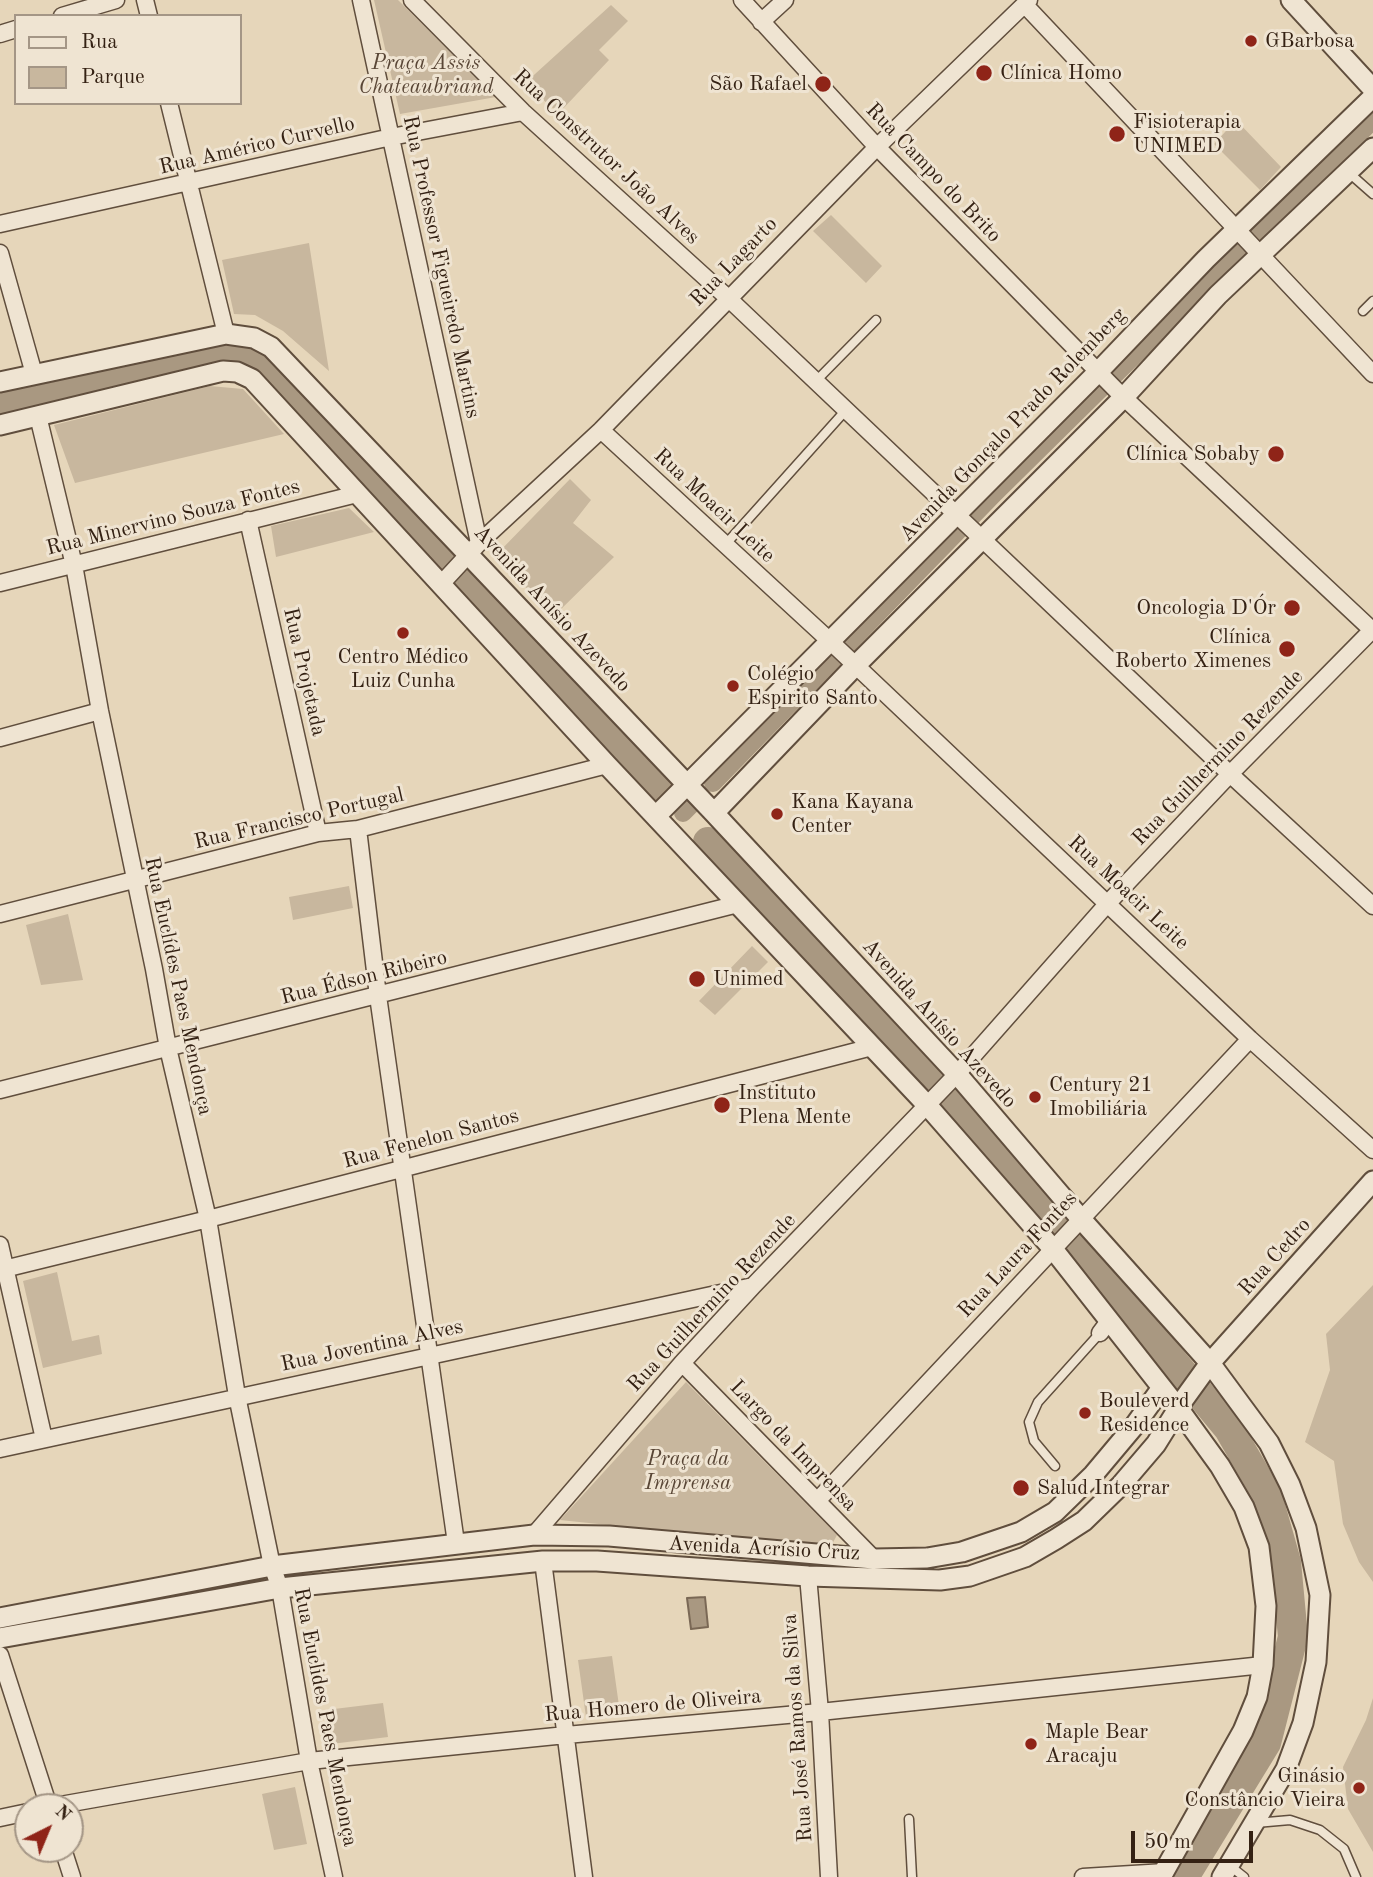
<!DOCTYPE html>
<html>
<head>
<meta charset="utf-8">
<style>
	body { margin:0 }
	#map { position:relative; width:1373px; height:1877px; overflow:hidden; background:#e6d6ba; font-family:"Old Standard TT",serif }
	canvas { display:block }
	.legend { position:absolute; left:14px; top:14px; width:228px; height:91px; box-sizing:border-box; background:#efe4d2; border:2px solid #a49686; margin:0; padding:9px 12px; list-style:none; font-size:21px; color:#342113 }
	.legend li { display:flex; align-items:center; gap:14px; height:35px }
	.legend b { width:35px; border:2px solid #a49686 }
	.north { position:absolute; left:14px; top:1793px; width:70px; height:70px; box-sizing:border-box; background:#efe4d2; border:2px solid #a49686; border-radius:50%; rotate:43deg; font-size:19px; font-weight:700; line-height:28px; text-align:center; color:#342113 }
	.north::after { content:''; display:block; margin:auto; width:24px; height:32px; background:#8f2418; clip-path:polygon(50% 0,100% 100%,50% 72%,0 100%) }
	.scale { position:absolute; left:1131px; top:1831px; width:122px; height:32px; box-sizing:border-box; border:4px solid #342113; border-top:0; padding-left:9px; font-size:21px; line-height:24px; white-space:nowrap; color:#342113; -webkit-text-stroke:5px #efe4d2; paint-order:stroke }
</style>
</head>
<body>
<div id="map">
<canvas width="1373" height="1877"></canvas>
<ul class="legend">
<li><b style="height:9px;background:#efe4d2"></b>Rua</li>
<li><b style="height:19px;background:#c8b79e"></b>Parque</li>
</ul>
<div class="north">N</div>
<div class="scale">50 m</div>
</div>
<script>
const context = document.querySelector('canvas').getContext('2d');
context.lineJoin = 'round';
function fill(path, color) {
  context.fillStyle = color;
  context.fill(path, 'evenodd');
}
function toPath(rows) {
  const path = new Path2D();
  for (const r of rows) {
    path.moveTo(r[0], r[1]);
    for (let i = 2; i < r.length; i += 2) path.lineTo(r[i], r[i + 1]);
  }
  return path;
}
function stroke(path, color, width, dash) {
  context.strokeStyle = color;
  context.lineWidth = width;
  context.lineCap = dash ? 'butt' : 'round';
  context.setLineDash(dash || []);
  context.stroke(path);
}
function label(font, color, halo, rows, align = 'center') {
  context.font = font + ' "Old Standard TT",serif';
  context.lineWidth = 6;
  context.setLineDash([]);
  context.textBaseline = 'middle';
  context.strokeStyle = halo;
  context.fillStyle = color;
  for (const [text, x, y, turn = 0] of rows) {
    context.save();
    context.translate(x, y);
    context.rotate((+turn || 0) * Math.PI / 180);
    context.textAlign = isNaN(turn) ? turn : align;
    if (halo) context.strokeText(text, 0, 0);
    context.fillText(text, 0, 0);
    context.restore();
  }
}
fill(toPath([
	[374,0,398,0,496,97,400,114],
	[611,5,628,21,599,50,609,60,559,113,524,84],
	[1236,120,1281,167,1260,190,1214,144],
	[831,215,882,266,866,283,813,231],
	[309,243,329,371,283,331,255,315,234,314,222,260],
	[210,386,243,389,284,434,75,483,54,425],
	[570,479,591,500,573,523,614,557,553,617,496,555],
	[349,508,374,532,276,557,271,526],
	[349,886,353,908,293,920,289,897],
	[68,914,83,980,41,985,26,925],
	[752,946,768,962,715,1015,699,1001],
	[57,1272,72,1341,99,1335,102,1354,43,1368,23,1281],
	[1373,1285,1373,1582,1359,1562,1343,1524,1334,1461,1305,1442,1330,1370,1326,1334],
	[686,1382,837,1535,830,1548,560,1520],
	[612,1656,620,1713,586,1717,578,1660],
	[1373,1698,1373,1852,1348,1809,1343,1767,1366,1720],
	[383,1703,388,1737,331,1744,326,1710],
	[295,1787,307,1844,274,1850,262,1794]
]), '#c8b79e');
const water = toPath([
	[705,1597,708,1627,691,1629,687,1598,705,1597]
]);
fill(water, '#a99881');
stroke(water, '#7a6855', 2);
stroke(toPath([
	[713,783,994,494,1373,120],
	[683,813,691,805]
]), '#a99881', 18);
stroke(toPath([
	[0,406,231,353,252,357,270,373,660,789],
	[708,842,874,1015,1036,1196,1229,1429,1267,1495,1286,1562,1293,1637,1266,1743,1184,1877]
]), '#a99881', 30);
const service = toPath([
	[1348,172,1373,194],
	[1363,311,1373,301],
	[816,381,876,320],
	[725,545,846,410],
	[1055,1466,1034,1441,1029,1422,1038,1402,1100,1333],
	[909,1819,912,1877],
	[1256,1823,1290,1820,1320,1830,1344,1849,1356,1877],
	[1230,1866,1244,1877]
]);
const minor = toPath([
	[145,0,149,16],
	[361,0,479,543],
	[412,0,523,112,728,298,1230,774,1373,906],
	[742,0,877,147,1118,392,1373,631],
	[1025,5,1373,374],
	[62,16,116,0],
	[761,22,785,0],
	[0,34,16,29],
	[169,103,226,334],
	[0,224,391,137,523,112],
	[0,253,34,374],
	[38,416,74,565,100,711,154,969,168,1048,208,1219,237,1396,272,1566,280,1588,309,1761,334,1877],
	[601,430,831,642,1250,1039,1373,1150],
	[248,520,318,833],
	[0,583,357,494],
	[442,583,479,543,601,430,877,147,1029,0],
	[0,738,100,711],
	[358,829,378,996,456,1543],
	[0,914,318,833,358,829,607,765],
	[0,1090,738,904],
	[0,1245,44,1439],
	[0,1270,208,1219,872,1047],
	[1100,1333,1109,1321],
	[682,1363,874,1559],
	[0,1449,753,1286],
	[818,1500,1250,1039],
	[534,1535,682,1363,753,1286,957,1074,1108,903,1230,774,1373,629],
	[543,1561,584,1877],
	[808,1576,820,1712,829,1877],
	[0,1655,49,1807],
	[49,1807,309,1761,566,1735,820,1712,1263,1665],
	[0,1818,28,1812],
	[63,1849,72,1877],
	[1083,1877,1165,1872]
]);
const tertiary = toPath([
	[1291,0,1373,89],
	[0,382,226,334,254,338,271,347,714,813,957,1074,1081,1219,1210,1363,1269,1443,1290,1485,1306,1528,1320,1595,1316,1662,1303,1723,1286,1769,1222,1877],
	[0,425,223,371,237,372,252,379,607,765,927,1105,1053,1249,1178,1408,1220,1466,1244,1507,1259,1547,1266,1606,1263,1665,1257,1697,1243,1731,1161,1877],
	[714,813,855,666,1124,397,1218,295,1373,148],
	[657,815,1098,372,1206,259,1373,97],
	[0,1618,272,1566,534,1535,609,1536,874,1559,927,1558,962,1552,1021,1532,1055,1512,1093,1475,1135,1425,1161,1389],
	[0,1638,280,1588,543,1561,597,1561,808,1576,940,1580,970,1576,1025,1557,1056,1539,1084,1521,1121,1485,1156,1444,1184,1399,1210,1363,1373,1181]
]);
stroke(service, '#604e3d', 11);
stroke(minor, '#604e3d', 19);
stroke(tertiary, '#604e3d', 23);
stroke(service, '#efe4d2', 8);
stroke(minor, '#efe4d2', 16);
stroke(tertiary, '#efe4d2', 19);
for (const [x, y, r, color] of [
	[1251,41,7,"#8f2418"],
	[984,73,9,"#8f2418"],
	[823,84,9,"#8f2418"],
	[1117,134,9,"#8f2418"],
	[1276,454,9,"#8f2418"],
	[1292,608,9,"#8f2418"],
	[403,633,7,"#8f2418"],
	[1287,649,9,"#8f2418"],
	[733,686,7,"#8f2418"],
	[777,814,7,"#8f2418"],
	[697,979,9,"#8f2418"],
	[1035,1097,7,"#8f2418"],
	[722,1105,9,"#8f2418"],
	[1085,1413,7,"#8f2418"],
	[1021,1488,9,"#8f2418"],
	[1031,1744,7,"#8f2418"],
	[1359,1788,7,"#8f2418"]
]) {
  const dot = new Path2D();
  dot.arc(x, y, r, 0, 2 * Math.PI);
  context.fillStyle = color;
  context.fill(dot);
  stroke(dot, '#efe4d2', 2.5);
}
label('21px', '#342113', '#efe4d2', [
	["GBarbosa",1265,41],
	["Clínica Homo",1000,73],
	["São Rafael",807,84,"right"],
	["Fisioterapia",1133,122],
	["UNIMED",1133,146],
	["Clínica Sobaby",1260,454,"right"],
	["Oncologia D'Ór",1276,608,"right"],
	["Clínica",1271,637,"right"],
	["Roberto Ximenes",1271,661,"right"],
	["Centro Médico",403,657,"center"],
	["Luiz Cunha",403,681,"center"],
	["Colégio",747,674],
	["Espirito Santo",747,698],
	["Kana Kayana",791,802],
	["Center",791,826],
	["Unimed",713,979],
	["Century 21",1049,1085],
	["Imobiliária",1049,1109],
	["Instituto",738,1093],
	["Plena Mente",738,1117],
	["Bouleverd",1099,1401],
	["Residence",1099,1425],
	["Salud Integrar",1037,1488],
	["Maple Bear",1045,1732],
	["Aracaju",1045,1756],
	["Ginásio",1345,1776,"right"],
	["Constâncio Vieira",1345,1800,"right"]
], 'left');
label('italic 21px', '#594636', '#efe4d2', [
	["Praça Assis",426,63],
	["Chateaubriand",426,87],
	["Praça da",688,1459],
	["Imprensa",688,1483]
]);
label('21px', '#342113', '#efe4d2', [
	["Rua Américo Curvello",257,146,-13],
	["Rua Construtor João Alves",606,157,43],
	["Rua Campo do Brito",933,173,46],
	["Rua Lagarto",734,262,-46],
	["Rua Professor Figueiredo Martins",441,267,78],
	["Avenida Gonçalo Prado Rolemberg",1013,425,-46],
	["Rua Moacir Leite",714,506,43],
	["Rua Minervino Souza Fontes",173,518,-14],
	["Avenida Anísio Azevedo",552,609,47],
	["Rua Projetada",304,672,77],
	["Rua Guilhermino Rezende",1218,758,-46],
	["Rua Francisco Portugal",299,819,-13],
	["Rua Moacir Leite",1128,893,43],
	["Rua Édson Ribeiro",364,978,-14],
	["Rua Euclídes Paes Mendonça",178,986,78],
	["Avenida Anísio Azevedo",939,1024,48],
	["Rua Fenelon Santos",431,1139,-15],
	["Rua Laura Fontes",1018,1255,-47],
	["Rua Cedro",1275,1257,-48],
	["Rua Guilhermino Rezende",712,1303,-47],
	["Rua Joventina Alves",372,1346,-12],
	["Largo da Imprensa",793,1446,46],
	["Avenida Acrísio Cruz",764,1549,3],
	["Rua Homero de Oliveira",653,1706,-5],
	["Rua Euclides Paes Mendonça",325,1717,79],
	["Rua José Ramos da Silva",798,1728,-94]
]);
</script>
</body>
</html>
